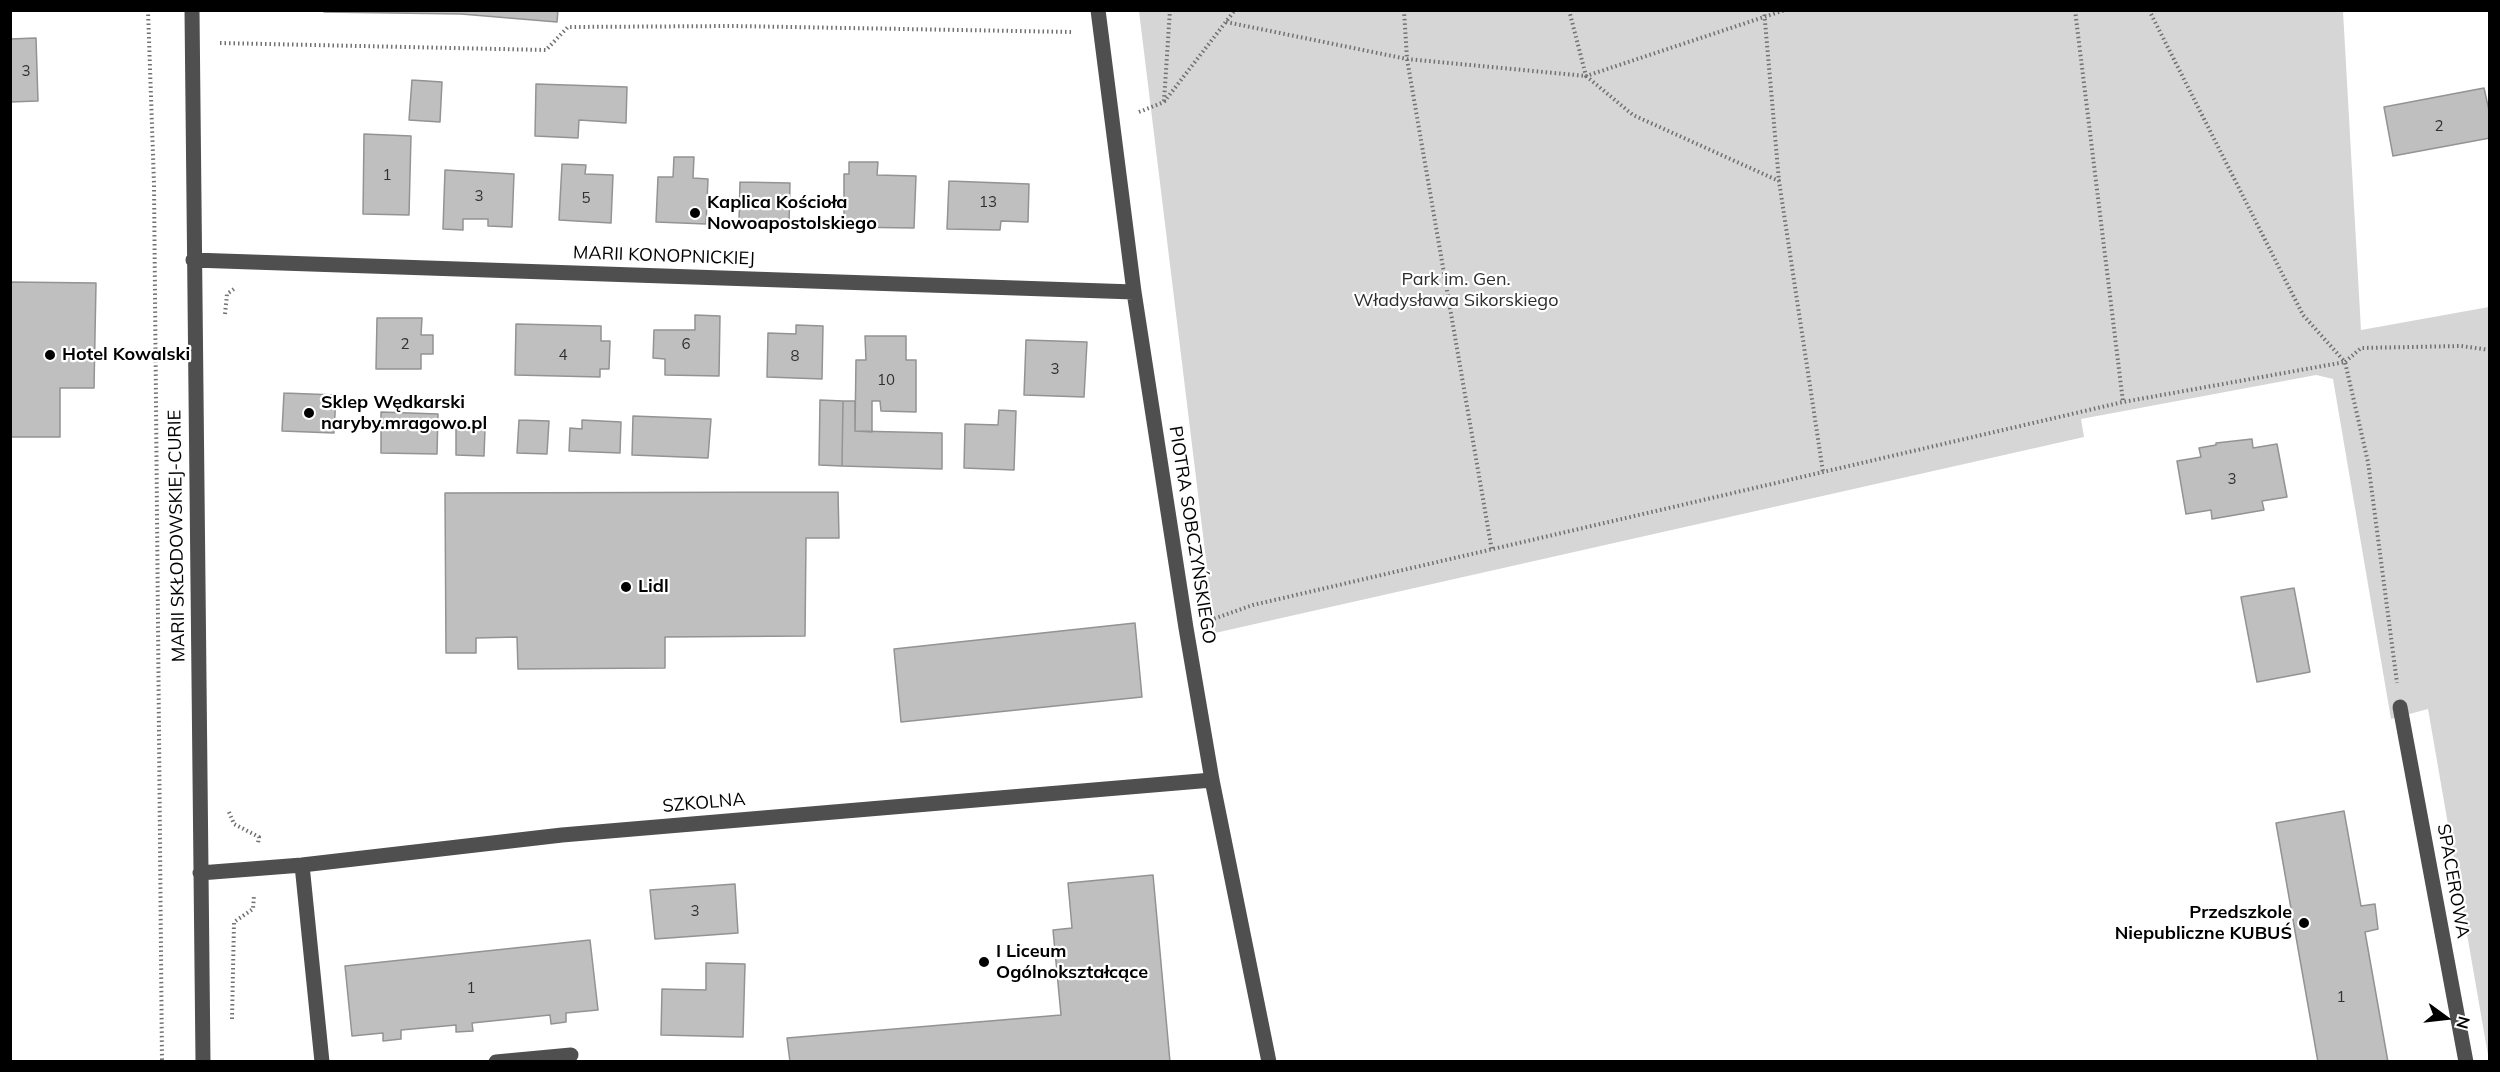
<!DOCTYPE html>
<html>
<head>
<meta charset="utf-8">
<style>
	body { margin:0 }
	#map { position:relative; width:2500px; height:1072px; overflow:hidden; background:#fff; font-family:Mulish,sans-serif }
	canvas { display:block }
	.frame { position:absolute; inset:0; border:12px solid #000; pointer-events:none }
	.north { position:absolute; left:2416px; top:988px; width:60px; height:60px; -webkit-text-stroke:4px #fff; paint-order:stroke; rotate:105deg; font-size:16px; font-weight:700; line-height:24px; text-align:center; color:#000 }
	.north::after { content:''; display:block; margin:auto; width:21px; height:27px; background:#000; clip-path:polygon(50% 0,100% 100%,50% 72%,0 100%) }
</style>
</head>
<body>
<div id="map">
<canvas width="2500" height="1072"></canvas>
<div class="frame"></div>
<div class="north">N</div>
</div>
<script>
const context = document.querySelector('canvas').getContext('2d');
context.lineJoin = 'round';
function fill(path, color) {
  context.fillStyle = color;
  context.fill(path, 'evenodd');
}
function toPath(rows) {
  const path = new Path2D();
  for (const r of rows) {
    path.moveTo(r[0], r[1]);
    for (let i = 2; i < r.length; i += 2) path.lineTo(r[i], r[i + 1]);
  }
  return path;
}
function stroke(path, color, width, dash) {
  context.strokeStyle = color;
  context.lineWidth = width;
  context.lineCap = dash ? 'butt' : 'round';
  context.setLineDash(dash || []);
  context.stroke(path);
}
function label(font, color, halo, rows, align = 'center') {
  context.font = font + ' Mulish,sans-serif';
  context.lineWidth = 4.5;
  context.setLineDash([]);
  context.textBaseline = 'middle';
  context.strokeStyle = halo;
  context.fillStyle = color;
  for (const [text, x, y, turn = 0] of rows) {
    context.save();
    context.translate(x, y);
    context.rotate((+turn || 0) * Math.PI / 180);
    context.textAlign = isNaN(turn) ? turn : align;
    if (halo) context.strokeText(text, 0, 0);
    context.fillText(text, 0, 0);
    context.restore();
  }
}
fill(toPath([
	[1139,11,2343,11,2361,330,2489,307,2489,1061,2428,709,2391,719,2333,379,2316,375,2081,419,2084,437,1215,633]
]), '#d6d6d6');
const building = toPath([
	[558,10,557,22,461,14,324,12,558,10],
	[36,38,38,101,10,102,10,39,36,38],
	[412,80,442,82,440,122,409,120,412,80],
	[536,84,627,87,626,123,579,120,578,138,535,136,536,84],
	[2484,88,2490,115,2490,138,2393,156,2384,107,2484,88],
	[364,134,411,136,409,215,363,214,364,134],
	[674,157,694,157,693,178,708,179,706,224,656,222,658,177,673,177,674,157],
	[849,162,878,162,877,175,916,176,914,228,844,227,844,174,849,174,849,162],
	[562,164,586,165,585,174,613,175,611,223,559,220,562,164],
	[445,170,514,174,512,227,488,226,488,219,463,219,463,230,443,229,445,170],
	[949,181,1029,184,1028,222,1001,221,1000,230,947,229,949,181],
	[740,182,790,183,789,224,739,223,740,182],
	[10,282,96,283,94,388,60,388,60,437,10,437,10,282],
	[695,315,720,316,719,376,665,375,665,359,653,358,654,330,695,330,695,315],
	[377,318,422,318,421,335,433,335,433,354,421,354,421,369,376,369,377,318],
	[516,324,601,326,601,341,610,341,609,369,600,369,600,377,515,375,516,324],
	[796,325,823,326,822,379,767,377,768,333,796,334,796,325],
	[865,336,906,336,906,360,916,360,916,412,881,411,880,401,872,401,872,432,855,431,856,360,866,360,865,336],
	[1026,340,1087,342,1084,397,1024,395,1026,340],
	[284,393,336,395,334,433,282,431,284,393],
	[820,400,843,401,842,466,819,465,820,400],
	[843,401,855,401,855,431,942,433,942,469,842,466,843,401],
	[999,410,1016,411,1014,470,964,468,965,424,998,425,999,410],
	[381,412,438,414,437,454,381,453,381,412],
	[633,416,711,419,708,458,632,455,633,416],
	[519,420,549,421,547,454,517,453,519,420],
	[582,420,621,422,620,453,569,451,570,428,582,429,582,420],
	[456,429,485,429,484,456,456,455,456,429],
	[2252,439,2253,448,2277,444,2287,497,2262,501,2264,510,2212,519,2211,510,2186,514,2177,461,2201,457,2199,448,2216,445,2216,443,2252,439],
	[838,492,839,538,806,538,805,636,665,637,665,668,518,669,517,637,476,638,476,653,446,653,445,493,838,492],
	[2294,588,2310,672,2257,682,2241,597,2294,588],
	[1135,623,1142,697,901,722,894,649,1135,623],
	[2344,811,2361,906,2375,904,2378,929,2365,932,2388,1062,2318,1062,2276,823,2344,811],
	[1153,875,1170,1062,790,1062,787,1038,1061,1015,1053,930,1072,928,1068,883,1153,875],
	[735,884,738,933,655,939,650,890,735,884],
	[590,940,598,1010,566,1013,566,1022,551,1024,550,1015,472,1023,473,1031,456,1032,456,1025,401,1030,401,1039,383,1041,383,1033,352,1036,345,966,590,940],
	[706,963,745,964,743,1037,661,1035,662,989,706,990,706,963]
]);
fill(building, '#bfbfbf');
stroke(building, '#939393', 1.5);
stroke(toPath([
	[148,10,154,184,162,1062],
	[1404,10,1407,59,1492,551],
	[1569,10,1586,76,1785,10],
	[1764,10,1779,181],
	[2075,10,2123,402],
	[2149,10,2303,315,2345,362,2361,348,2461,346,2490,350],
	[1226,22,1407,59,1586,76,1633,115,1779,181,1823,472],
	[220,43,546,50,568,27,734,26,1073,32],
	[1164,101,1170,10],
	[1139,112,1164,102,1235,10],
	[225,314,227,294,234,289],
	[1210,620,1253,605,2123,402,2345,362,2368,462,2397,683],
	[229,812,234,824,259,837,258,843],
	[232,1019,234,922,253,909,254,895]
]), '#717171', 4, [1.5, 3]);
stroke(toPath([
	[192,10,203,1062],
	[1098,10,1134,292,1186,628,1212,780,1269,1062],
	[193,260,1134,292],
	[2400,707,2466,1062],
	[302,865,322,1062],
	[200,873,302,865,562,835,1212,780],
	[496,1062,571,1055]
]), '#4f4f4f', 15);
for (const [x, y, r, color] of [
	[695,213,6,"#000"],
	[50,355,6,"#000"],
	[309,413,6,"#000"],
	[626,587,6,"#000"],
	[2304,923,6,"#000"],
	[984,962,6,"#000"]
]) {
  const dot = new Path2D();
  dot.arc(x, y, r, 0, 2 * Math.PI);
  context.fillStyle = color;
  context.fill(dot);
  stroke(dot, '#fff', 2);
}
label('15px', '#303030', null, [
	["3",26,71],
	["2",2439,126],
	["1",387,175],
	["3",479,196],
	["5",586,198],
	["13",988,202],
	["2",405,344],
	["6",686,344],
	["4",563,355],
	["8",795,356],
	["3",1055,369],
	["10",886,380],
	["3",2232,479],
	["3",695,911],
	["1",471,988],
	["1",2341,997]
]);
label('bold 18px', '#000', '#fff', [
	["Kaplica Kościoła",707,203],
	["Nowoapostolskiego",707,224],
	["Hotel Kowalski",62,355],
	["Sklep Wędkarski",321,403],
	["naryby.mragowo.pl",321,424],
	["Lidl",638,587],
	["Przedszkole",2292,913,"right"],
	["Niepubliczne KUBUŚ",2292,934,"right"],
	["I Liceum",996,952],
	["Ogólnokształcące",996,973]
], 'left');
label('18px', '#000', '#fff', [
	["MARII KONOPNICKIEJ",664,256,2],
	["PIOTRA SOBCZYŃSKIEGO",1192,535,81],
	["MARII SKŁODOWSKIEJ-CURIE",177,536,-91],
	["SZKOLNA",704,803,-5],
	["SPACEROWA",2453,881,80]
]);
label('18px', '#2d2d2d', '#fff', [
	["Park im. Gen.",1456,280],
	["Władysława Sikorskiego",1456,301]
]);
</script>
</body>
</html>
